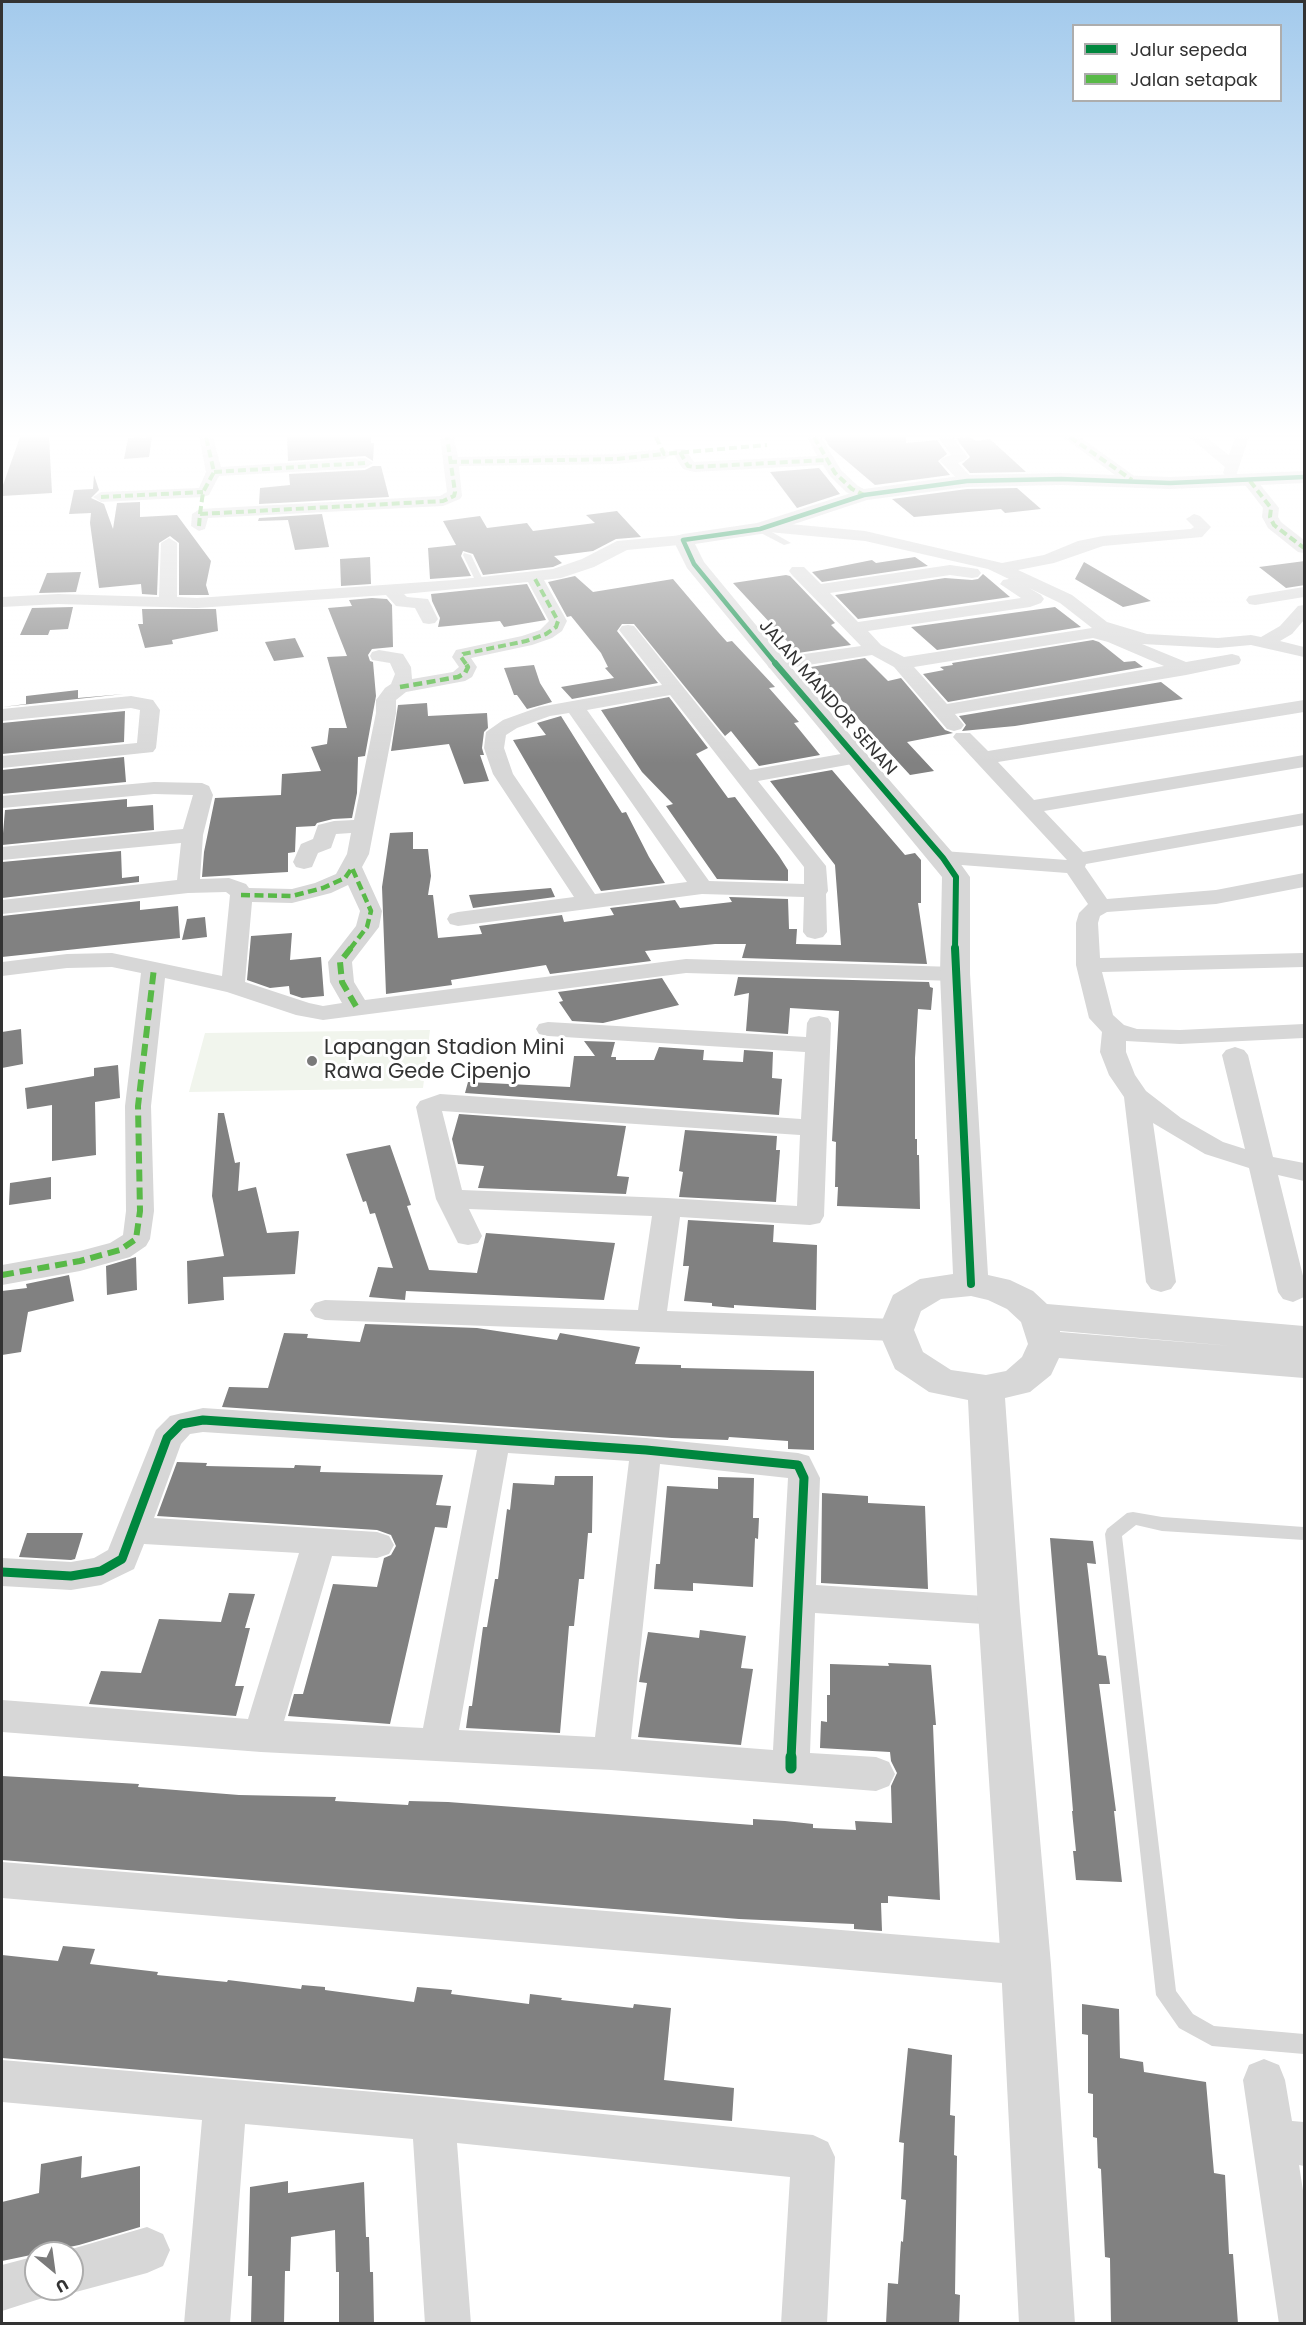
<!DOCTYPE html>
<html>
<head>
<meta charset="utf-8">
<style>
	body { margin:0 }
	#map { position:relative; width:1306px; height:2325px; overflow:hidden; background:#fff; font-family:Poppins,sans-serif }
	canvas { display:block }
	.frame { position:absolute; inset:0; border:3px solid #333; pointer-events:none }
	.legend { position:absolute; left:1072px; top:24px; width:210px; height:78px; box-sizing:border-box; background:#fff; border:2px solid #adadad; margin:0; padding:8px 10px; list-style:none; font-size:18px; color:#333 }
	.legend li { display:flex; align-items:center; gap:12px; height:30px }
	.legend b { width:30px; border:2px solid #adadad }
	.north { position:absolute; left:24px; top:2241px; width:60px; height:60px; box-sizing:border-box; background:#fff; border:2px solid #adadad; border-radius:50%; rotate:151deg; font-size:16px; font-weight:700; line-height:24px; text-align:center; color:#333 }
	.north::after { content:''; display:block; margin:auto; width:21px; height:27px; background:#7a7a7a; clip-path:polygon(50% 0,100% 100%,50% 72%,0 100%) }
</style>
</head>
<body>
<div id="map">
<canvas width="1306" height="2325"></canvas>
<div class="frame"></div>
<ul class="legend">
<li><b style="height:8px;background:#00873e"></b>Jalur sepeda</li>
<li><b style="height:8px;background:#58b947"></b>Jalan setapak</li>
</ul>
<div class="north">U</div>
</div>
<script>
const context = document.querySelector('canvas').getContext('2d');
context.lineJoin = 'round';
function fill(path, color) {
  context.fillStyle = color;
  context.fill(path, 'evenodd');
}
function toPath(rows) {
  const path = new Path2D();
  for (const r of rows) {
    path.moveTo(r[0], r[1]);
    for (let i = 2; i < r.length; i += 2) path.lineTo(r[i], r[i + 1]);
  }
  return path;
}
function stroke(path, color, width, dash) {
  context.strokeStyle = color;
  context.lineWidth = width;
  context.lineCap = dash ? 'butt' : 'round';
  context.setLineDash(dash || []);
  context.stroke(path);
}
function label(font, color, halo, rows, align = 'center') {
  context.font = font + ' Poppins,sans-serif';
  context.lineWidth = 6;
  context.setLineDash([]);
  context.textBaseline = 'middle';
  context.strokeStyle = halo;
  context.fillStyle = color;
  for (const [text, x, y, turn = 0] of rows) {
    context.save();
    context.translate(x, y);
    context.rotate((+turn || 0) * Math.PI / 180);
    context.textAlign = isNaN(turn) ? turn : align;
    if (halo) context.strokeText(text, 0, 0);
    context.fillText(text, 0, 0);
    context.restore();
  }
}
fill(toPath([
	[430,1030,423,1088,189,1092,205,1033]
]), '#f1f5ed');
fill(toPath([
	[20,437,49,437,52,493,2,496,2,488],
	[152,437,149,457,124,459,128,438],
	[287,437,371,437,371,443,374,443,373,461,365,456,288,461],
	[824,437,906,437,906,443,937,440,947,454,938,461,950,475,875,485,829,446],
	[970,437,976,441,990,439,1026,472,970,473,962,464,970,457,956,438],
	[373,466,381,466,389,497,259,504,260,488,290,485,289,474,365,470],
	[819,468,840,494,797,508,770,472],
	[94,475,99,490,91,498,104,504,113,529,117,503,140,502,140,517,177,515,211,561,206,585,209,595,179,595,179,543,170,536,159,543,157,595,142,594,141,584,99,588,90,523,91,513,69,514,74,490,93,489],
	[1017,488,1041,509,1005,513,1001,509,914,517,892,499,967,489],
	[617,511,641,537,616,539,593,551,554,556,562,563,553,567,483,575,473,554,463,551,461,556,471,576,430,579,428,548,456,545,443,521,480,516,487,528,527,523,533,531,595,523,586,515],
	[322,514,329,547,295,550,288,520,258,521,259,518],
	[370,557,371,584,341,586,340,559],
	[915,557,928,566,822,582,812,572,872,560,876,563],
	[1305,561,1305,585,1286,588,1259,567],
	[1084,562,1151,601,1123,607,1075,579],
	[81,572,76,592,39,593,47,573],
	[983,574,1010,597,858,619,835,595,945,578,972,580,978,579],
	[786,575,790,576,835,623,831,625,851,645,798,653,733,583],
	[575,576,593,592,673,579,718,632,727,642,732,641,775,687,769,688,799,722,794,723,820,755,759,766,731,731,725,736,634,624,622,624,617,631,658,683,572,699,561,687,614,678,605,668,608,667,601,653,571,616,567,617,548,582],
	[527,584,546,620,504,627,500,621,438,627,440,618,432,601,431,594],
	[372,598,387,599,392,605,393,647,372,649,368,655,370,661,373,662,376,696,365,756,358,757,357,793,352,818,333,819,317,823,315,826,296,827,295,852,288,853,288,872,202,877,204,852,215,798,281,795,282,774,321,771,311,747,327,744,329,728,347,728,327,657,347,656,328,608,352,606,349,600],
	[73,607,68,629,50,630,48,635,20,635,32,608],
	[1055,607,1081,627,937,650,911,627],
	[142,609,216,609,218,631,172,640,173,644,145,648,138,624,143,624],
	[295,638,304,657,274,661,265,642],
	[1093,640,1099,642,1124,662,1135,661,1143,667,948,702,923,674,944,670,940,667,953,665,952,663],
	[865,658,888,681,901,678,945,730,953,733,907,742,934,771,910,775,811,667],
	[534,665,540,683,552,702,527,709,517,695,514,695,504,668],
	[1161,682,1183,699,1015,726,962,731,966,725,959,716],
	[78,690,78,698,124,694,2,707,26,704,26,696],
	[669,697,708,748,696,754,728,798,735,797,779,856,788,870,788,881,717,879,666,806,673,804,642,772,601,710],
	[427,703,428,716,487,713,488,728,484,732,482,748,484,755,480,755,489,781,464,784,449,744,391,751,398,705],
	[125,711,124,742,2,754,2,723],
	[561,716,622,813,626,812,649,857,665,883,601,891,513,740,546,735,537,723],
	[124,757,126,782,2,794,2,770],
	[832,770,905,855,915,853,921,860,921,903,918,903,927,964,742,958,746,944,715,944,645,951,651,961,550,974,546,965,451,980,452,985,386,994,382,887,390,833,413,832,413,849,428,849,431,876,428,895,433,895,438,938,482,934,479,926,562,915,564,922,614,915,610,908,675,900,680,908,732,902,729,897,788,899,789,929,797,929,796,944,841,945,835,865,770,781],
	[127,799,127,807,153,805,154,830,2,845,5,810],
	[121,851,122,878,139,876,139,882,2,898,2,862],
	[551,888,555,897,473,908,469,895],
	[140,901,140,910,178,906,180,938,2,957,2,916],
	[205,917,207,937,182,940,187,919],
	[292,933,290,960,321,957,324,996,302,998,290,994,289,986,270,988,247,980,251,936],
	[738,977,929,982,930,987,933,988,931,1010,918,1009,915,1058,915,1139,917,1139,917,1155,919,1155,920,1209,837,1206,838,1187,835,1187,836,1142,832,1141,839,1011,790,1008,788,1034,746,1031,749,993,734,996],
	[662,978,679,1005,603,1023,572,1021,559,1002,563,1001,558,992],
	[21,1029,23,1064,2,1068,2,1032],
	[584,1041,615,1042,611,1057,616,1057,616,1060,654,1060,659,1047,704,1050,703,1060,743,1062,744,1050,773,1052,772,1078,782,1079,779,1115,465,1093,468,1082,570,1087,574,1056,595,1056],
	[118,1065,120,1098,95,1102,96,1155,52,1161,52,1105,27,1109,25,1088,94,1076,94,1068],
	[218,1113,224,1113,235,1163,240,1162,238,1191,256,1187,267,1233,299,1231,295,1274,223,1277,224,1300,188,1304,187,1261,224,1256,212,1196],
	[459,1114,626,1126,617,1176,629,1177,626,1194,478,1188,484,1166,458,1164,452,1139],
	[685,1130,777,1136,776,1150,780,1150,776,1202,679,1197,683,1172,679,1171],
	[390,1145,411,1205,407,1206,429,1270,477,1273,486,1233,615,1243,604,1300,406,1291,405,1300,369,1297,378,1267,393,1268,375,1213,370,1214,366,1201,363,1202,346,1154],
	[51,1177,51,1199,9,1205,10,1183],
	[688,1220,774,1225,773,1242,817,1245,816,1310,734,1305,734,1308,712,1306,712,1303,684,1301,689,1266,683,1266],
	[136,1257,137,1290,107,1295,106,1266],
	[69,1275,74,1301,28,1312,21,1352,2,1355,2,1291,27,1288,26,1284],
	[365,1324,477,1328,557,1340,560,1333,640,1347,635,1364,681,1365,681,1368,814,1371,814,1450,788,1449,788,1441,729,1437,728,1440,672,1438,222,1407,229,1387,268,1388,284,1333,308,1334,307,1338,360,1342],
	[177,1462,207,1463,206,1466,294,1468,295,1465,321,1466,320,1472,443,1475,436,1505,451,1506,447,1528,435,1527,390,1724,288,1716,294,1694,303,1694,333,1584,377,1587,384,1558,391,1555,396,1546,391,1535,377,1530,157,1516],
	[555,1476,593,1476,592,1533,588,1533,584,1579,579,1579,574,1626,569,1626,560,1733,466,1728,469,1706,472,1706,483,1627,487,1627,495,1579,498,1579,507,1509,510,1510,513,1483,554,1485],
	[718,1477,754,1478,753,1518,759,1518,758,1539,755,1538,753,1587,693,1583,693,1591,654,1589,656,1564,660,1564,667,1486,718,1489],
	[822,1493,868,1496,868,1503,925,1506,928,1589,821,1583],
	[27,1533,83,1533,75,1559,71,1560,19,1557],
	[1050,1538,1093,1541,1096,1564,1087,1563,1098,1655,1106,1656,1110,1684,1099,1684,1116,1811,1114,1811,1122,1882,1076,1880,1073,1851,1076,1851,1072,1811,1073,1811],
	[229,1593,255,1594,245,1628,250,1628,235,1686,244,1686,236,1716,89,1704,101,1671,141,1673,159,1619,221,1622],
	[700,1630,746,1636,741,1668,753,1669,741,1745,638,1737,647,1683,639,1682,648,1632,699,1638],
	[888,1663,931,1665,936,1725,933,1725,940,1900,888,1896,888,1903,881,1903,882,1931,854,1929,854,1924,739,1919,2,1860,2,1776,139,1784,138,1787,239,1795,336,1797,335,1801,408,1805,409,1801,448,1802,753,1825,753,1819,785,1821,813,1824,813,1828,856,1830,855,1821,892,1823,891,1786,897,1773,891,1761,890,1752,820,1748,821,1721,827,1722,827,1695,830,1695,830,1664,889,1666],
	[63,1946,95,1949,90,1964,158,1972,157,1975,227,1982,228,1980,301,1989,302,1985,325,1987,325,1990,414,2002,417,1987,452,1990,451,1994,529,2004,530,1994,562,1998,561,2000,633,2008,634,2004,671,2008,664,2080,734,2088,732,2121,2,2058,2,1955,58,1961],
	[1082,2004,1119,2009,1120,2058,1143,2062,1144,2072,1206,2082,1214,2173,1225,2175,1229,2254,1233,2254,1238,2324,1111,2324,1110,2258,1105,2257,1101,2169,1098,2168,1097,2138,1093,2137,1093,2094,1088,2093,1088,2035,1082,2034],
	[908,2048,952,2055,950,2115,955,2116,954,2155,957,2156,955,2294,960,2295,959,2324,886,2324,888,2283,898,2284,901,2241,903,2242,906,2200,901,2199,904,2143,899,2142],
	[82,2156,81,2178,140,2166,140,2227,79,2245,2,2261,2,2202,39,2193,41,2164],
	[288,2181,288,2193,364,2182,366,2237,369,2237,370,2272,373,2272,374,2324,339,2324,339,2272,336,2272,335,2230,291,2237,290,2271,285,2271,284,2324,251,2324,252,2276,248,2276,250,2187]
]), '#818181');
fill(toPath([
	[757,527,763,527,791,543,784,545,757,531,757,527],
	[464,553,471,555,484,582,483,584,476,582,463,555,464,553],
	[1133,1512,1162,1517,1304,1527,1304,1540,1162,1531,1136,1525,1122,1536,1176,1991,1193,2014,1214,2026,1304,2034,1304,2054,1212,2046,1179,2028,1156,1995,1105,1534,1107,1529,1127,1513,1133,1512]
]), '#d7d7d7');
fill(toPath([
	[199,437,213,437,221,467,365,458,373,463,365,468,219,476,209,495,203,497,101,502,93,497,101,492,199,488,206,472,199,437],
	[440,437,454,437,458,457,616,454,664,449,672,454,664,459,616,464,459,466,462,496,460,499,443,506,208,518,205,529,199,531,191,526,192,514,200,509,440,496,447,492,440,437],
	[807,437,821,437,841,470,858,486,870,492,872,495,870,498,858,498,846,492,830,476,823,465,694,472,683,469,672,452,675,449,685,449,694,462,817,456,807,437],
	[938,437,953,437,965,454,968,457,965,460,958,463,975,481,972,484,962,484,943,464,940,461,943,458,951,455,938,437],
	[1063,437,1080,437,1144,483,1136,488,1130,486,1063,437],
	[1189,437,1206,437,1229,455,1235,437,1249,437,1236,476,1226,476,1223,473,1225,467,1189,437],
	[1250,476,1255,478,1279,508,1278,517,1281,522,1304,540,1304,553,1298,552,1268,528,1262,517,1263,508,1242,481,1250,476],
	[1194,514,1200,516,1211,527,1202,537,1103,546,1054,563,1018,570,1072,595,1107,622,1147,634,1218,638,1251,635,1261,637,1280,626,1298,606,1304,605,1304,620,1292,634,1280,641,1304,647,1304,657,1251,645,1218,648,1142,644,1186,662,1232,654,1239,656,1241,660,1239,664,1186,675,955,714,964,725,961,729,954,731,947,729,894,667,872,655,776,670,769,668,767,664,769,660,776,658,861,646,792,575,789,571,792,567,804,567,821,584,950,565,978,569,981,573,978,577,972,578,950,575,830,593,858,622,1021,598,1000,584,1003,580,1009,579,988,569,865,541,768,532,762,530,760,527,762,524,768,522,865,531,1002,563,1044,555,1078,541,1103,536,1191,529,1194,527,1186,519,1194,514],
	[1029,588,1060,603,1092,628,904,657,881,645,868,631,1030,607,1041,603,1044,599,1041,595,1029,588],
	[1093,638,1108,642,1164,666,947,704,914,667,1093,638],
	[683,535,691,540,689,544,627,550,594,567,561,578,544,580,567,621,562,631,552,638,532,645,471,658,477,667,472,677,465,681,406,692,396,700,396,713,369,854,362,867,382,911,379,927,352,962,354,982,365,1000,686,959,955,967,963,969,967,974,963,979,955,981,686,973,323,1020,296,1015,227,992,165,978,151,1106,154,1211,150,1239,146,1246,130,1257,80,1271,2,1285,2,1265,80,1251,110,1243,123,1235,126,1211,125,1106,141,973,112,967,67,968,2,976,2,962,67,954,112,953,222,976,230,895,226,892,188,893,2,914,2,900,177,880,181,843,2,860,2,847,183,829,193,795,154,794,2,808,2,796,154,782,202,783,209,786,213,795,203,835,200,879,229,878,246,884,249,888,292,889,315,883,336,874,347,854,351,833,336,834,331,848,318,853,312,867,304,869,296,867,293,862,301,844,313,839,318,825,334,821,354,820,376,713,376,700,385,688,391,684,395,674,390,663,372,660,370,656,372,652,379,650,403,654,411,667,412,679,453,672,459,667,452,657,456,650,522,636,540,630,549,621,528,582,404,594,407,597,428,599,438,619,435,623,429,624,423,623,415,608,396,606,386,595,197,608,58,604,2,607,2,597,58,594,159,597,161,543,169,538,177,543,177,597,197,598,454,580,553,569,582,559,617,541,683,535],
	[348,885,360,911,356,926,328,962,330,982,342,1003,323,1006,309,1003,245,982,252,902,292,903,331,893,348,885],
	[1304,587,1304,597,1255,605,1249,604,1246,600,1249,596,1255,595,1304,587],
	[628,625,634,626,750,770,858,751,865,753,868,757,865,761,858,763,758,781,826,866,828,891,826,894,827,932,823,937,815,939,807,937,803,932,804,897,702,894,458,926,450,924,447,919,450,914,458,912,574,897,493,774,484,748,486,732,503,720,539,707,662,685,619,630,622,626,628,625],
	[670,695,804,867,804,884,709,881,587,710,670,695],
	[569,713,687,882,595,894,513,774,504,748,506,735,517,728,550,716,569,713],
	[131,696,153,700,160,710,156,748,153,752,2,768,2,756,137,743,140,710,131,708,2,721,2,709,131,696],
	[1304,700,1304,712,998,762,1034,800,1304,755,1304,767,1044,811,1083,852,1304,813,1304,825,1086,864,1085,867,1107,899,1216,890,1304,873,1304,887,1216,904,1107,912,1100,916,1098,923,1100,958,1304,953,1304,967,1102,972,1113,1015,1124,1025,1137,1029,1180,1030,1304,1024,1304,1038,1180,1044,1126,1041,1126,1052,1135,1075,1146,1091,1181,1118,1223,1142,1245,1149,1222,1055,1226,1050,1235,1047,1244,1050,1248,1055,1273,1157,1304,1163,1304,1181,1278,1175,1304,1280,1304,1297,1293,1302,1283,1299,1278,1292,1249,1168,1205,1154,1153,1123,1176,1282,1171,1289,1161,1292,1151,1289,1146,1282,1124,1097,1109,1075,1100,1052,1102,1032,1089,1018,1076,965,1076,923,1079,913,1088,904,1067,873,935,863,932,858,935,853,943,851,1067,860,953,737,956,733,970,733,988,751,1304,700],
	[819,1016,828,1018,831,1023,824,1216,820,1223,810,1225,680,1217,667,1311,896,1319,907,1323,911,1330,907,1337,896,1341,325,1320,315,1317,310,1310,315,1303,325,1300,638,1310,652,1216,469,1209,482,1236,478,1243,468,1245,458,1243,436,1199,416,1107,420,1101,440,1094,801,1119,805,1052,548,1036,539,1034,536,1029,539,1024,548,1022,806,1037,807,1023,810,1018,819,1016],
	[442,1111,800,1135,797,1206,667,1198,462,1190,442,1111],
	[203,1408,646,1438,798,1453,809,1456,820,1478,816,1585,999,1597,1011,1601,1016,1611,1011,1621,999,1625,815,1613,810,1753,876,1757,889,1762,895,1774,889,1786,876,1791,611,1770,261,1752,2,1732,2,1700,248,1719,299,1553,144,1544,134,1569,101,1585,71,1590,2,1586,2,1558,71,1562,94,1558,108,1550,156,1430,170,1416,203,1408],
	[203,1432,477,1450,423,1728,284,1721,332,1556,377,1558,389,1554,394,1545,389,1536,377,1532,154,1518,181,1444,190,1434,203,1432],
	[508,1453,629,1461,595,1737,459,1730,508,1453],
	[660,1464,788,1478,773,1750,631,1739,660,1464],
	[2,1862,1026,1945,1040,1951,1046,1965,1040,1979,1026,1985,2,1898,2,1862],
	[1264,2059,1279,2065,1285,2080,1292,2121,1304,2122,1304,2166,1299,2165,1304,2197,1304,2324,1279,2324,1243,2080,1249,2065,1264,2059],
	[2,2060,433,2097,813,2135,828,2142,835,2157,827,2324,781,2324,790,2177,457,2143,471,2324,425,2324,413,2139,245,2124,230,2324,184,2324,202,2120,2,2102,2,2060],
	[147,2227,163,2234,170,2250,163,2266,147,2273,72,2293,63,2289,72,2289,72,2253,58,2253,147,2227],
	[36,2256,36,2289,55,2289,52,2295,2,2311,2,2265,36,2256]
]), '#d7d7d7');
fill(toPath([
	[1304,471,1304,483,1170,489,1061,485,967,487,867,500,767,533,695,544,704,562,784,659,952,852,970,877,970,974,988,1275,1010,1280,1033,1291,1047,1304,1304,1326,1304,1378,1059,1358,1051,1375,1030,1392,1005,1398,1020,1611,1051,1965,1075,2324,1019,2324,1001,1965,978,1611,968,1400,929,1392,895,1369,878,1330,893,1295,920,1279,953,1274,940,974,942,877,687,568,673,540,676,536,683,534,757,523,864,489,967,475,1061,473,1170,477,1304,471],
	[971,1296,988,1300,1007,1309,1021,1322,1028,1344,1022,1357,1006,1371,986,1375,951,1370,923,1352,914,1330,921,1311,941,1299,971,1296],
	[1060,1331,1232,1346,1060,1332,1060,1331]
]), '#d7d7d7');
stroke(toPath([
	[656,437,664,454,767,445],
	[814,437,835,473,852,489,864,495],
	[1070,437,1132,480],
	[680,452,688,466,694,467,827,460],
	[449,462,616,459,664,454],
	[214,472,365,463],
	[1250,481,1271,508,1270,517,1274,525,1304,548],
	[101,497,203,492],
	[200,514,203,492,214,472,206,437],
	[199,526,200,514,443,501,454,496,455,492,447,437],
	[466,664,461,657,463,654,526,641,546,634,556,627,558,621,534,577]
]), '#58b947', 4, [8, 4]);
stroke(toPath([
	[400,687,458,677,465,673,468,667,465,663],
	[241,895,292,896,323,888,345,878,352,868],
	[350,949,367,927,371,911,352,868]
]), '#58b947', 4.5, [9, 4.5]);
stroke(toPath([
	[351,948,340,962,342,982,357,1008],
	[2,1275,80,1261,120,1250,136,1239,140,1211,138,1106,154,968]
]), '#58b947', 6, [12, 6]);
stroke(toPath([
	[776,664,694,564,683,540,760,529,864,495,967,481,1061,479,1170,483,1304,477]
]), '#00873e', 4.5);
stroke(toPath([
	[775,663,943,858,956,877,955,949]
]), '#00873e', 6);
stroke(toPath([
	[955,948,971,1284]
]), '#00873e', 8);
stroke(toPath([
	[2,1572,71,1576,101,1571,122,1559,167,1438,181,1424,203,1420,646,1450,798,1465,804,1478,791,1759]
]), '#00873e', 9);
stroke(toPath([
	[791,1768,791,1757]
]), '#00873e', 11);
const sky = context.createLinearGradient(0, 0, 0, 763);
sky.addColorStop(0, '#a3caec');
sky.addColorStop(0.57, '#fff');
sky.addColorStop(1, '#ffffff00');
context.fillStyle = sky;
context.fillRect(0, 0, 1306, 763);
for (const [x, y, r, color] of [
	[312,1061,6,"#7a7a7a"]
]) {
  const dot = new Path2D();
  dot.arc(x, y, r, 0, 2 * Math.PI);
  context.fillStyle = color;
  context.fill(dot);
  stroke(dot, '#fff', 2);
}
label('18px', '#333', '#fff', [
	["JALAN MANDOR SENAN",827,698,49]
]);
label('21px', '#333', '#fff', [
	["Lapangan Stadion Mini",324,1049],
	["Rawa Gede Cipenjo",324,1073]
], 'left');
</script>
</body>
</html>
